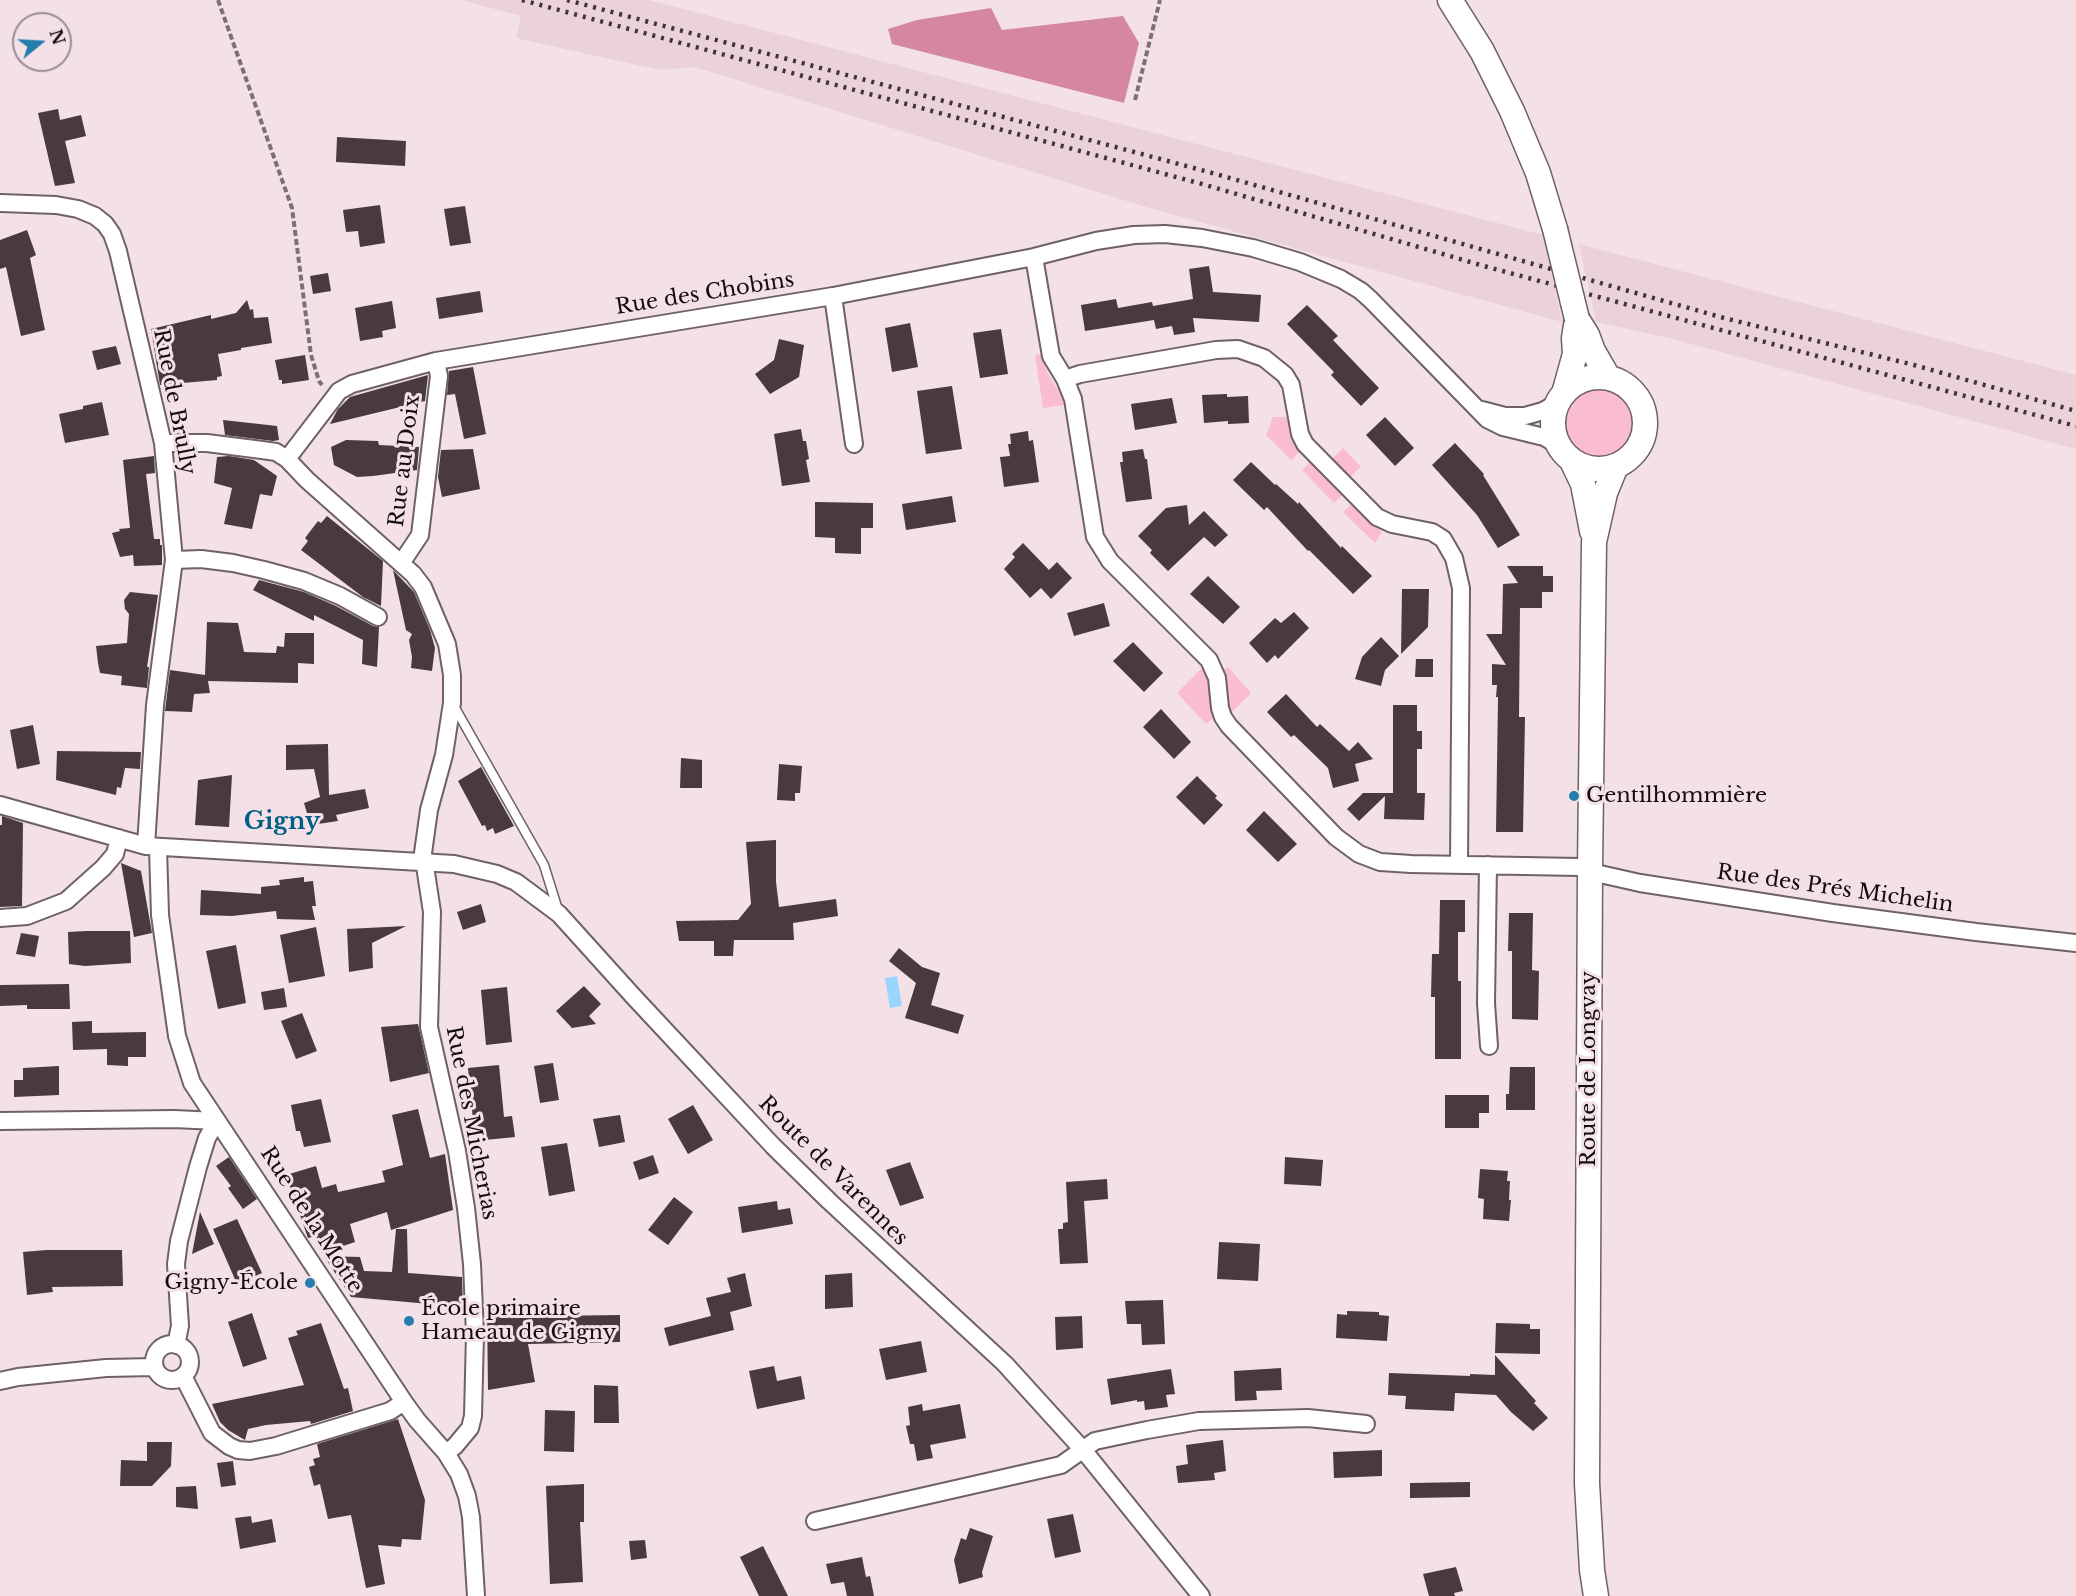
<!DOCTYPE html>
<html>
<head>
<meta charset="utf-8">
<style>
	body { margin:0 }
	#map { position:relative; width:2076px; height:1596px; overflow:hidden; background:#f3e1e7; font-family:"Libre Baskerville",serif }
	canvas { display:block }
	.north { position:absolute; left:12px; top:12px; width:60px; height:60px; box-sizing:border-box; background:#f3e1e7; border:2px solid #998c91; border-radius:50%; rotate:72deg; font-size:16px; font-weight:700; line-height:24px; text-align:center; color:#130d0f }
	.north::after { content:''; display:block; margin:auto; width:21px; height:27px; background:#247dac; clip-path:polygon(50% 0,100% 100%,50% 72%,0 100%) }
</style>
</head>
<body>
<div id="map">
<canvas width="2076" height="1596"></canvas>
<div class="north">N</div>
</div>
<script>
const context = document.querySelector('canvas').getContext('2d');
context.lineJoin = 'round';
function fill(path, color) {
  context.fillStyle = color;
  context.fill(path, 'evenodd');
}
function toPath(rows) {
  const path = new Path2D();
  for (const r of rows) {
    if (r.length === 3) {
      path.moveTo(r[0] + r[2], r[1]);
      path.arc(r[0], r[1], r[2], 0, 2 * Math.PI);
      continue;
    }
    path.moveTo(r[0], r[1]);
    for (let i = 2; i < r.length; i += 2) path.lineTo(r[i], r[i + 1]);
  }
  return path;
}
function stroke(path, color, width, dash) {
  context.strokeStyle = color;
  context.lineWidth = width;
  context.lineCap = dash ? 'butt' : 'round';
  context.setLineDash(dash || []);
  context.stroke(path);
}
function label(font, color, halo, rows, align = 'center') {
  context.font = font + ' "Libre Baskerville",serif';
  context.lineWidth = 6;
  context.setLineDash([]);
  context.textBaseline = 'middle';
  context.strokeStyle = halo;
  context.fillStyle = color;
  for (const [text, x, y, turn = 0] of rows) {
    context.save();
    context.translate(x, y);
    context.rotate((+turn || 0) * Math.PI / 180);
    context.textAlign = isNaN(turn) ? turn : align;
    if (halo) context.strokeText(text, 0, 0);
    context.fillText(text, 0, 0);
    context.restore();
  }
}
fill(toPath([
	[461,0,649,0,1543,235,1562,322,1146,207,695,67,660,70,516,38,521,16],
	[1579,244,2076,375,2076,449,1673,339,1596,322]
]), '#ebd1d9');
fill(toPath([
	[1041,354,1048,374,1062,396,1064,405,1043,408,1035,355],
	[1599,422,36],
	[1273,417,1287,417,1291,437,1300,451,1291,460,1266,435],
	[1343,448,1361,467,1350,477,1332,459],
	[1310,462,1343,494,1334,503,1302,470],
	[1352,504,1382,532,1375,543,1343,512],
	[1203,667,1209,683,1213,718,1206,724,1177,693],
	[1228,667,1251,693,1231,713,1227,703,1223,670]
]), '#f9bcd0');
fill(toPath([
	[991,8,1002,30,1123,16,1139,43,1124,103,892,44,888,29,917,20]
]), '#d586a3');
fill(toPath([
	[897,976,902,1006,890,1008,885,978]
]), '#99d6fd');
fill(toPath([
	[58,109,60,120,81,115,86,136,65,141,75,183,55,186,38,113],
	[337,137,406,141,405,166,336,162],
	[380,205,385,243,360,247,358,231,346,232,343,210],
	[465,206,471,243,450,246,444,209],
	[27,230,36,255,30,258,45,330,21,336,6,267,0,269,0,240],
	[1209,266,1213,292,1261,295,1259,322,1193,318,1195,332,1174,335,1172,326,1156,329,1154,320,1085,331,1081,305,1116,299,1118,308,1152,302,1153,306,1193,299,1189,269],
	[328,273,331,291,313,294,310,276],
	[480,291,483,312,439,319,436,298],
	[247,300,250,310,253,309,254,318,268,317,272,343,241,348,241,350,218,354,222,376,217,377,217,380,160,385,151,329,211,315,211,319,236,313],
	[392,301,396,328,382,331,383,337,360,341,355,308],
	[1307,305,1338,336,1333,340,1379,388,1361,406,1331,375,1334,372,1287,324],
	[910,323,918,367,892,372,885,328],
	[1001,329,1008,374,980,378,973,333],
	[779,339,804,345,799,377,770,394,755,374,774,360],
	[116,346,121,364,97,370,92,351],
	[305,355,309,380,282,384,282,380,279,380,275,360],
	[473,367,486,434,464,439,455,394,447,395,449,371],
	[428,375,425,401,330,424,338,409,350,397],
	[952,386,962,449,926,454,917,391],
	[1227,394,1227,397,1248,396,1249,423,1228,424,1228,421,1204,423,1202,395],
	[1172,398,1177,423,1135,430,1131,404],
	[102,402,109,435,65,443,59,414,83,409,83,406],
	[1385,417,1414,448,1395,466,1366,435],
	[223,420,277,426,279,440,273,441,225,435],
	[801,429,803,441,806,441,809,459,806,460,810,482,782,486,774,434],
	[1028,431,1029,441,1033,440,1039,482,1004,487,1000,457,1010,456,1008,444,1011,444,1010,434],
	[346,440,378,441,379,445,419,447,417,470,373,476,357,477,334,465,331,447],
	[1455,443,1484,474,1483,475,1520,535,1498,548,1477,515,1432,465],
	[473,449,480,489,442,497,438,477,441,450],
	[1143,449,1145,459,1147,459,1152,499,1126,502,1120,462,1123,462,1122,452],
	[154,456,155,473,146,474,154,539,160,539,160,545,162,545,162,565,134,566,133,555,120,557,112,533,120,531,119,529,130,528,123,460],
	[229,456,254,460,277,476,272,496,260,494,252,529,224,524,232,488,214,483,217,457],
	[1251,462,1275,485,1276,484,1298,504,1299,502,1341,548,1342,546,1372,576,1353,594,1309,550,1308,551,1267,507,1264,510,1233,480],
	[952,496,956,522,906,530,902,504],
	[815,502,873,503,873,528,861,528,861,554,835,553,835,538,815,537],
	[1187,505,1189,525,1204,511,1228,535,1215,547,1204,537,1168,571,1150,553,1152,550,1138,536,1166,508],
	[327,516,383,561,381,606,363,597,301,550,308,541,305,538,318,521,321,523],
	[1023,543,1049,570,1057,562,1072,578,1051,599,1041,588,1030,598,1004,569,1015,557,1012,554],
	[1507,566,1543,566,1543,576,1553,576,1553,592,1542,592,1542,608,1520,608,1519,717,1525,717,1523,832,1496,832,1498,697,1496,697,1497,685,1492,685,1492,664,1506,665,1486,634,1502,634,1503,584,1518,583],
	[393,570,414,592,430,630,435,648,432,671,411,668,412,657,409,640,412,634,406,630],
	[1208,576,1240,607,1223,624,1190,594],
	[259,580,304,592,336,606,373,626,379,627,377,667,362,664,363,640,314,615,314,621,253,590],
	[1402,589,1429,589,1428,627,1401,654],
	[130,592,158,595,147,667,149,667,147,688,121,685,122,676,100,673,98,663,96,646,127,643,129,614,125,609,124,600],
	[1104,603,1110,626,1074,636,1067,613],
	[1294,612,1309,628,1278,659,1275,655,1267,663,1249,643,1275,618,1281,623],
	[207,622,238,623,244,652,276,653,277,646,284,647,285,633,314,633,314,664,298,663,298,683,208,681,210,693,194,694,192,712,165,711,170,670,205,675],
	[1381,637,1399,656,1385,670,1381,686,1355,679,1362,657],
	[1133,642,1163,673,1144,692,1113,661],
	[1416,659,1433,659,1433,677,1415,677],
	[1286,694,1317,727,1320,724,1349,751,1358,742,1373,759,1355,764,1359,781,1333,788,1328,768,1294,735,1291,737,1267,712],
	[1393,705,1417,705,1417,731,1422,731,1422,749,1417,749,1417,793,1425,793,1424,820,1384,819,1385,796,1359,821,1347,809,1363,793,1393,793],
	[1161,709,1191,742,1174,759,1143,727],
	[33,725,40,764,17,769,10,730],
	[328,744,329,795,365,789,369,808,336,815,338,821,318,824,317,818,309,820,304,803,320,797,314,769,286,770,286,745],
	[57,751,141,752,140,769,125,768,121,788,117,787,116,795,56,780],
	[681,758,702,760,702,788,680,788],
	[779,764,802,766,800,793,795,793,795,801,777,800],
	[481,767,514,826,495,834,493,828,487,831,485,825,482,826,458,781],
	[232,775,229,827,195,825,198,780],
	[1197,776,1217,796,1215,798,1223,805,1204,825,1176,797],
	[1264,811,1297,844,1278,862,1246,830],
	[2,816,23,823,22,906,0,907,0,825,2,825],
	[776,840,776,882,779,907,836,899,838,916,793,923,794,940,734,940,733,956,714,956,714,941,679,941,676,921,738,920,751,904,746,842],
	[121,863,141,871,152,933,134,937],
	[304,877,304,882,313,881,316,906,312,906,315,920,277,919,276,911,232,916,200,915,201,890,261,894,261,887,280,885,279,880],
	[1440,900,1465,900,1465,932,1458,932,1458,981,1461,981,1461,1059,1435,1059,1435,997,1431,997,1432,954,1439,954],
	[481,904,486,922,463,930,457,912],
	[1509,913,1533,913,1532,970,1539,971,1538,1020,1512,1019,1512,951,1508,951],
	[406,926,372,943,373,968,349,972,347,929],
	[316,927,325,976,289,983,280,935],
	[86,931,130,931,131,963,85,966,69,964,68,932],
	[21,933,39,936,35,957,16,954],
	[236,945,246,1003,218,1009,206,951],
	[899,948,922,967,940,973,931,1005,964,1015,958,1034,905,1018,916,983,889,961],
	[69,984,70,1009,27,1009,27,1005,0,1006,0,985],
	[584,986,601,1004,589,1016,596,1024,572,1028,556,1011],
	[507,987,512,1042,486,1045,481,990],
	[284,988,287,1007,264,1010,261,992],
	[302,1013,317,1051,296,1059,281,1021],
	[92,1021,92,1033,146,1032,146,1057,128,1057,128,1066,107,1065,107,1049,73,1050,72,1022],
	[418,1024,429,1073,390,1082,381,1027],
	[553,1063,559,1100,540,1103,534,1066],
	[499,1065,504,1117,512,1116,515,1137,475,1141,468,1068],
	[59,1066,59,1095,14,1097,14,1080,23,1080,23,1068],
	[1510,1067,1535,1067,1535,1110,1506,1110,1506,1094,1509,1094],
	[1445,1095,1489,1095,1489,1113,1479,1113,1479,1128,1445,1128],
	[321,1099,331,1142,304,1147,300,1131,296,1131,291,1105],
	[693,1105,713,1140,688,1154,668,1119],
	[418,1109,430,1158,445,1154,453,1210,391,1230,387,1212,350,1224,355,1242,322,1253,316,1236,308,1238,286,1175,316,1166,322,1188,336,1184,338,1192,385,1182,382,1171,403,1165,392,1115],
	[620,1115,625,1142,599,1147,593,1119],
	[567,1143,575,1191,549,1196,541,1147],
	[653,1155,659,1173,639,1180,633,1162],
	[229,1157,257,1199,243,1209,228,1188,231,1186,216,1166],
	[1285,1157,1323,1160,1321,1186,1284,1184],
	[910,1162,924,1198,900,1206,886,1170],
	[1480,1169,1508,1171,1507,1181,1510,1181,1509,1200,1511,1200,1509,1221,1483,1219,1484,1199,1478,1198],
	[1107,1179,1108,1199,1084,1201,1088,1263,1060,1264,1058,1229,1063,1229,1063,1223,1068,1222,1066,1182],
	[674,1197,693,1212,668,1245,648,1230],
	[777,1201,778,1210,790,1208,793,1224,742,1233,738,1207],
	[200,1212,214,1244,192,1254],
	[237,1219,262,1273,237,1284,213,1229],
	[396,1229,407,1229,408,1273,462,1277,463,1307,351,1297,324,1256,360,1257,364,1271,392,1272],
	[1219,1242,1260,1244,1258,1281,1217,1279],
	[46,1250,122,1250,123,1286,52,1287,53,1292,27,1295,23,1252],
	[745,1273,752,1306,730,1312,734,1330,669,1346,664,1328,711,1316,706,1298,731,1292,727,1278],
	[852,1273,853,1307,825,1309,825,1275],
	[1163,1300,1165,1344,1142,1345,1141,1324,1127,1324,1125,1301],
	[549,1307,549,1316,620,1315,620,1342,528,1344,535,1382,488,1390,487,1308],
	[1347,1311,1379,1312,1379,1315,1389,1316,1387,1341,1336,1338,1337,1314,1347,1315],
	[252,1313,267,1359,243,1367,228,1322],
	[1082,1316,1083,1348,1056,1350,1055,1317],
	[321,1323,344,1389,348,1388,353,1411,311,1424,310,1421,266,1425,248,1429,245,1440,228,1430,220,1422,212,1404,304,1385,288,1338,298,1335,296,1331],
	[1496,1323,1530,1324,1530,1329,1540,1329,1540,1354,1495,1353],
	[921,1341,927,1372,886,1380,879,1349],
	[1495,1355,1536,1401,1534,1403,1548,1418,1533,1431,1511,1412,1496,1395,1455,1393,1454,1411,1405,1409,1406,1396,1388,1395,1389,1373,1470,1376,1470,1374,1495,1375],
	[774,1366,777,1381,801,1376,805,1399,757,1409,749,1371],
	[1281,1368,1282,1390,1256,1391,1257,1400,1235,1401,1234,1371],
	[1171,1369,1175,1394,1166,1395,1168,1407,1145,1410,1144,1401,1137,1402,1137,1400,1111,1405,1107,1379],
	[594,1385,618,1386,619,1423,594,1423],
	[922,1404,923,1411,960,1404,966,1438,930,1445,933,1458,917,1461,914,1444,910,1444,906,1426,910,1425,908,1407],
	[545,1410,575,1411,574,1452,544,1451],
	[398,1419,425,1500,421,1540,402,1539,401,1547,378,1545,385,1584,366,1588,351,1515,328,1519,320,1484,314,1486,309,1467,315,1465,313,1459,320,1457,317,1444],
	[1223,1440,1226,1471,1214,1473,1215,1480,1178,1483,1176,1466,1188,1464,1186,1445],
	[147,1442,172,1442,171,1466,152,1486,120,1486,121,1460,147,1461],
	[1382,1450,1382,1476,1334,1478,1333,1452],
	[233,1461,236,1485,221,1487,217,1463],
	[1470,1482,1470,1497,1410,1498,1410,1483],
	[584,1484,584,1522,580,1522,583,1582,550,1584,546,1486],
	[196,1486,198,1509,176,1507,176,1487],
	[1073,1514,1081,1552,1055,1558,1047,1519],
	[251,1516,252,1523,272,1519,276,1542,240,1549,235,1518],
	[970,1528,993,1536,982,1572,983,1577,959,1584,954,1560,961,1538,966,1540],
	[645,1540,647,1558,631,1560,629,1541],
	[763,1546,788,1596,759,1596,740,1557],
	[862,1557,866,1577,870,1576,874,1596,847,1596,844,1582,831,1584,826,1564],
	[1456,1567,1463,1591,1454,1593,1455,1596,1429,1596,1423,1574]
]), '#483a3f');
const lane = toPath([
	[454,706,544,865,558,910]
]);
const street = toPath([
	[0,203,56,205,78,209,95,216,105,224,112,234,118,251,163,443,174,560,155,705,146,846],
	[1034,257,1051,356,1065,379,1073,399,1095,537,1110,561,1209,660,1217,678,1220,708,1223,717,1229,726,1336,837,1359,854,1380,862,1411,864,1580,867,1600,874,1640,883,1833,913,1976,932,2076,943],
	[833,296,854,444],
	[1065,379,1080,374,1216,350,1238,349,1264,358,1285,375,1291,385,1300,434,1305,444,1377,517,1392,524,1432,532,1443,539,1454,558,1461,588,1459,864],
	[1482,410,1505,416,1525,416,1543,411,1557,403],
	[163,443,207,443,262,450,276,452,287,459,307,480,413,574,423,587,447,644,452,675,452,703,444,755,429,810,423,853,432,912,429,1027,457,1151,466,1208,472,1264,475,1334,473,1416,470,1428,455,1446,446,1453],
	[287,459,339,391,352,384,436,361,833,296,1034,257,1096,241,1134,235,1165,234,1202,238,1253,248,1300,262,1341,279,1361,291,1371,300,1487,419,1503,427,1544,437,1559,446],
	[174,560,201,559,233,563,264,570,304,581,340,596,378,617],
	[402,562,420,535,439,376,436,361],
	[0,805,146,846,454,864,497,874,516,882,559,914,633,996,773,1146,829,1201,1005,1364,1084,1451,1201,1596],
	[158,848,160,915,177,1036,192,1083,404,1402,417,1420,446,1453,459,1474,467,1496,471,1517,476,1596],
	[1488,865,1486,1003,1489,1046],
	[0,918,27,916,66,901,103,868,115,854,119,838],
	[0,1121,174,1119,217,1121,207,1138,198,1167,179,1241,176,1264,180,1326,176,1345],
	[172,1362,18],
	[183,1376,212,1433,229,1446,238,1450,250,1451,276,1446,390,1411,404,1402],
	[0,1381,18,1377,106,1368,154,1367],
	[815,1521,1061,1465,1095,1441,1147,1430,1199,1421,1308,1418,1366,1424]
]);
const secondary = toPath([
	[1450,0,1482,51,1512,111,1538,173,1555,229],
	[1577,319,1587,335,1593,351,1608,377],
	[1599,423,46],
	[1565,390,1575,354,1574,338,1577,319],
	[1572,461,1583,484,1592,531],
	[1596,1596,1592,1570,1587,1483,1590,869,1594,542,1605,493,1616,466]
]);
stroke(lane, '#706165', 11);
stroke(street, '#706165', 20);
stroke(secondary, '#706165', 27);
stroke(toPath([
	[218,0,292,208,311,355,319,381,322,385],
	[1135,100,1160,0]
]), '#7c7074', 4, [6, 3]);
stroke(lane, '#fff', 8);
stroke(street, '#fff', 16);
stroke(secondary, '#fff', 24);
stroke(toPath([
	[522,0,1202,184,1484,266,2076,426],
	[567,0,1205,171,1724,318,1914,365,2076,411]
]), '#3d3537', 4.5, [3, 6]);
const secondaryBridge = toPath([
	[1555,229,1577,319]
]);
stroke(secondaryBridge, '#706165', 27, []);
stroke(secondaryBridge, '#fff', 24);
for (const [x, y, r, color] of [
	[1574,796,6,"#247dac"],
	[310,1283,6,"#247dac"],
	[409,1321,6,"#247dac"]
]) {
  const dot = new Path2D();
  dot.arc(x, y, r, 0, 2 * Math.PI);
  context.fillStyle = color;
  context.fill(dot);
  stroke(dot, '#f3e1e7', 2);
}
label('21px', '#130d0f', '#f3e1e7', [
	["Rue des Chobins",705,294,-9],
	["Rue de Brully",174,402,79],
	["Rue au Doix",405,461,-83],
	["Rue des Prés Michelin",1835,889,8],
	["Route de Longvay",1589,1069,-90],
	["Rue des Micherias",471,1123,79],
	["Route de Varennes",833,1171,45],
	["Rue de la Motte",311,1220,57]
]);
label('21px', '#130d0f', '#f3e1e7', [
	["Gentilhommière",1586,796],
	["Gigny-École",298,1283,"right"],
	["École primaire",421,1309],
	["Hameau de Gigny",421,1333]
], 'left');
label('bold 24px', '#005e87', '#f3e1e7', [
	["Gigny",282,822]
]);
</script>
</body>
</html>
